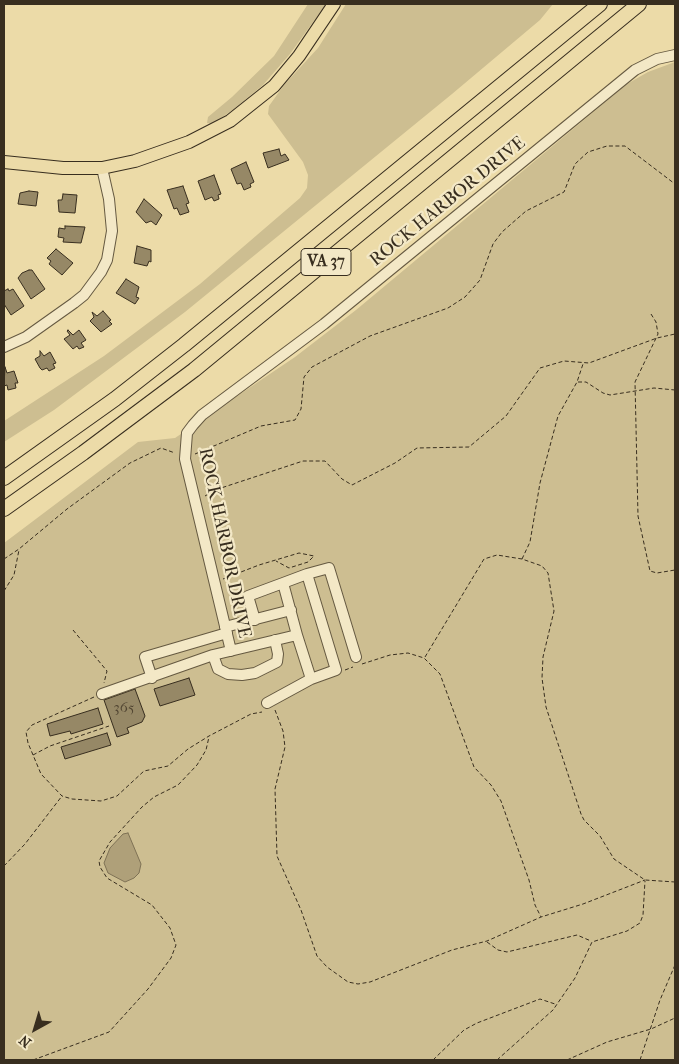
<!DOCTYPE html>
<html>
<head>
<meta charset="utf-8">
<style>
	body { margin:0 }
	#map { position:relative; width:679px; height:1064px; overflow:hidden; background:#ecdba8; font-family:"IM FELL French Canon",serif }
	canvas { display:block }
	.frame { position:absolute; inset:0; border:5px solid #382e1f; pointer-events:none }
	.north { position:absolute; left:10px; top:1004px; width:50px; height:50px; -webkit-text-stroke:4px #f3e8c6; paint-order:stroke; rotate:219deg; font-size:14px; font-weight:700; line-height:20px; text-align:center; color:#382e1f }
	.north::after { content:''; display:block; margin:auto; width:18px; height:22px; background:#382e1f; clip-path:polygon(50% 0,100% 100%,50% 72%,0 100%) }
</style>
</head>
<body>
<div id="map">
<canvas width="679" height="1064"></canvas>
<div class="frame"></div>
<div class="north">N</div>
</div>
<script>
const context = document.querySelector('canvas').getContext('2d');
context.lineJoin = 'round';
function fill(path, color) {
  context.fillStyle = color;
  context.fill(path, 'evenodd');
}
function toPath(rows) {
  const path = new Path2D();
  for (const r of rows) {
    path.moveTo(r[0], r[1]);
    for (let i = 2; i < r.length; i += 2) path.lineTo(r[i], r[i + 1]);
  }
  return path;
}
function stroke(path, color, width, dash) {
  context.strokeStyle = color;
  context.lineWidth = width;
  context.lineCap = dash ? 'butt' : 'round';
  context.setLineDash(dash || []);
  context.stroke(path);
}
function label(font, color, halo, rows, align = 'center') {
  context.font = font + ' "IM FELL French Canon",serif';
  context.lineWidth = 4.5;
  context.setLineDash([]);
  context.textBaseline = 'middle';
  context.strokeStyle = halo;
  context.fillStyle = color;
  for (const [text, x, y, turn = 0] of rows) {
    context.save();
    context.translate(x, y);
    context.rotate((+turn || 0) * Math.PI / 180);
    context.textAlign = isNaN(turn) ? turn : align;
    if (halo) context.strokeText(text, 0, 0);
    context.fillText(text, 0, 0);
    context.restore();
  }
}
fill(toPath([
	[308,4,326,4,290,54,263,85,234,109,212,124,207,123,208,117,232,97,274,56],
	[346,4,553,4,540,20,452,94,185,312,54,410,4,442,4,421,104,356,200,284,300,198,307,188,308,175,303,162,268,114,269,106,284,85,318,48],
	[675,62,675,1060,4,1060,4,543,138,442,175,438,295,357,356,310,627,84,648,72]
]), '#cdbe91');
const water = toPath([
	[128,833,141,864,139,873,134,878,125,882,108,873,104,863,110,848,123,834,128,833]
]);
fill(water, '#afa079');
stroke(water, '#7f7255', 1);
const building = toPath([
	[279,149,281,156,285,154,289,160,268,168,263,153,279,149],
	[246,162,254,182,250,184,251,187,244,190,241,183,237,184,231,169,246,162],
	[214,175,221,194,218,195,219,199,214,201,212,197,205,200,198,181,214,175],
	[183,186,189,203,186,204,189,212,180,215,177,208,174,209,167,190,183,186],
	[29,191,38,192,36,206,18,204,20,193,29,191],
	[63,194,77,195,75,213,59,212,58,200,62,200,63,194],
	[144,199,162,215,156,225,151,221,146,223,136,212,144,199],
	[65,226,85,227,81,243,63,242,64,238,58,237,59,228,65,229,65,226],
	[137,246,151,250,151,262,149,261,147,266,134,263,137,246],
	[56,249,73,263,62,275,49,264,51,261,47,258,56,249],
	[29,270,32,270,45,289,31,299,18,278,22,273,29,270],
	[126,279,139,287,136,297,139,298,135,304,116,293,126,279],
	[8,289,9,291,13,289,24,306,11,315,4,304,4,291,8,289],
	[103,311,111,320,109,321,112,324,101,332,90,321,94,317,92,312,97,316,103,311],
	[68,330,73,335,79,330,86,340,81,343,84,347,79,349,77,346,73,349,64,339,70,335,67,331,68,330],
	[40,351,44,356,50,352,56,363,53,364,55,368,49,371,47,368,42,370,40,368,35,359,40,356,40,351],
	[5,367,7,373,14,371,18,383,15,383,16,388,8,390,7,385,4,386,5,367],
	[189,678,195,695,160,706,154,689,189,678],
	[135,689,145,716,142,722,127,728,129,733,117,737,104,700,135,689],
	[98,708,103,724,71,734,70,731,50,736,47,724,98,708],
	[107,733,111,745,65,759,61,747,107,733]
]);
fill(building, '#968866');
stroke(building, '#382e1f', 1);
const minor = toPath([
	[4,347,26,337,74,303,84,295,101,272,107,260,112,231,109,199,102,168],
	[307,574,329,568,356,657],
	[255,620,248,596,283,583],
	[225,627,291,610],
	[231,651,185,459,187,433,193,425,202,415,324,324,635,70,657,59,675,55],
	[213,655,218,669,228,674,242,675,255,673,277,662,278,654,275,640],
	[152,678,145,657,227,633],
	[102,694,213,655,297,635,283,583,307,574,336,670,311,679,297,635],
	[267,703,311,679]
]);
const major = toPath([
	[4,162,63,168,102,168,135,161,189,142,230,121,274,86,299,56,334,4]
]);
const highway = toPath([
	[4,478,115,399,184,345,600,4],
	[4,509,83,453,194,370,639,4]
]);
stroke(minor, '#655941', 12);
stroke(major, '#382e1f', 14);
stroke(highway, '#382e1f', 16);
stroke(toPath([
	[651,314,656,322,658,334,635,382,638,516,650,571,657,573,675,570],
	[578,382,586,382,603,393,610,395,654,388,675,390],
	[195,454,261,426,295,420,301,409,304,377,312,367,370,336,448,308,465,297,480,280,493,244,502,232,526,211,564,192,575,164,588,152,607,146,625,146,675,184],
	[205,496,215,490,303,461,325,461,342,479,352,485,395,463,417,448,469,447,506,416,540,368,564,361,589,363,657,338,675,334],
	[4,559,19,549,67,509,130,463,161,448,175,453],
	[522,559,530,542,540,483,558,416,577,382,583,364],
	[223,579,259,565,299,553,314,556,308,562,289,568,276,561],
	[4,591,14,575,19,550],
	[73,630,107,671,104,683],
	[425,657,484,559,497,555,522,559,542,566,548,573,554,611,543,657,542,678,546,707,581,814,584,820,600,836,614,859,645,880,675,882],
	[362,664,390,655,408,653,424,658,440,674,474,767,491,785,501,801,529,880,535,905,541,917],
	[345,670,353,667],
	[94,697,32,725,26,732,28,743,41,774,62,796,72,799,101,801,117,796,144,771,168,766,188,749,209,736,251,714,262,712],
	[275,710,283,731,285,747,275,789,277,856,301,910,317,956,327,967,348,982,358,984,370,982,452,950,487,941,541,917,583,904,645,880],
	[33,755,50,746,109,726],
	[4,866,25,844,62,796],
	[487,942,498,950,507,952,577,935,591,941],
	[33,1060,109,1032,148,989,171,958,176,945,170,928,152,905,107,878,100,867,99,861,110,842,142,807,154,797,178,785,197,765,206,750,209,737],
	[433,1060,464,1030,477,1023,540,999,555,1004],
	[497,1060,553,1010,575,978,592,942,627,931,640,923,643,915,645,881],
	[567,1060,607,1042,651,1029,675,1018],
	[640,1060,660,1000,675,965]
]), '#382e1f', 1, [4, 2.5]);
stroke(minor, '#f3e8c6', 10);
stroke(major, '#ecdba8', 12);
stroke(highway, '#ecdba8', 14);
label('15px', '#504431', null, [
	["365",124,708]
]);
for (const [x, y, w] of [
	[326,262,50]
]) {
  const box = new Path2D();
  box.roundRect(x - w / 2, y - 13.5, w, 27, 4);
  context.fillStyle = '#f3e8c6';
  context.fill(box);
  stroke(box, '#382e1f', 1);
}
label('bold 16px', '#382e1f', null, [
	["VA 37",326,262]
]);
label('18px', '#382e1f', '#f3e8c6', [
	["ROCK HARBOR DRIVE",448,202,-39],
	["ROCK HARBOR DRIVE",224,543,78]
]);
</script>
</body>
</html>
